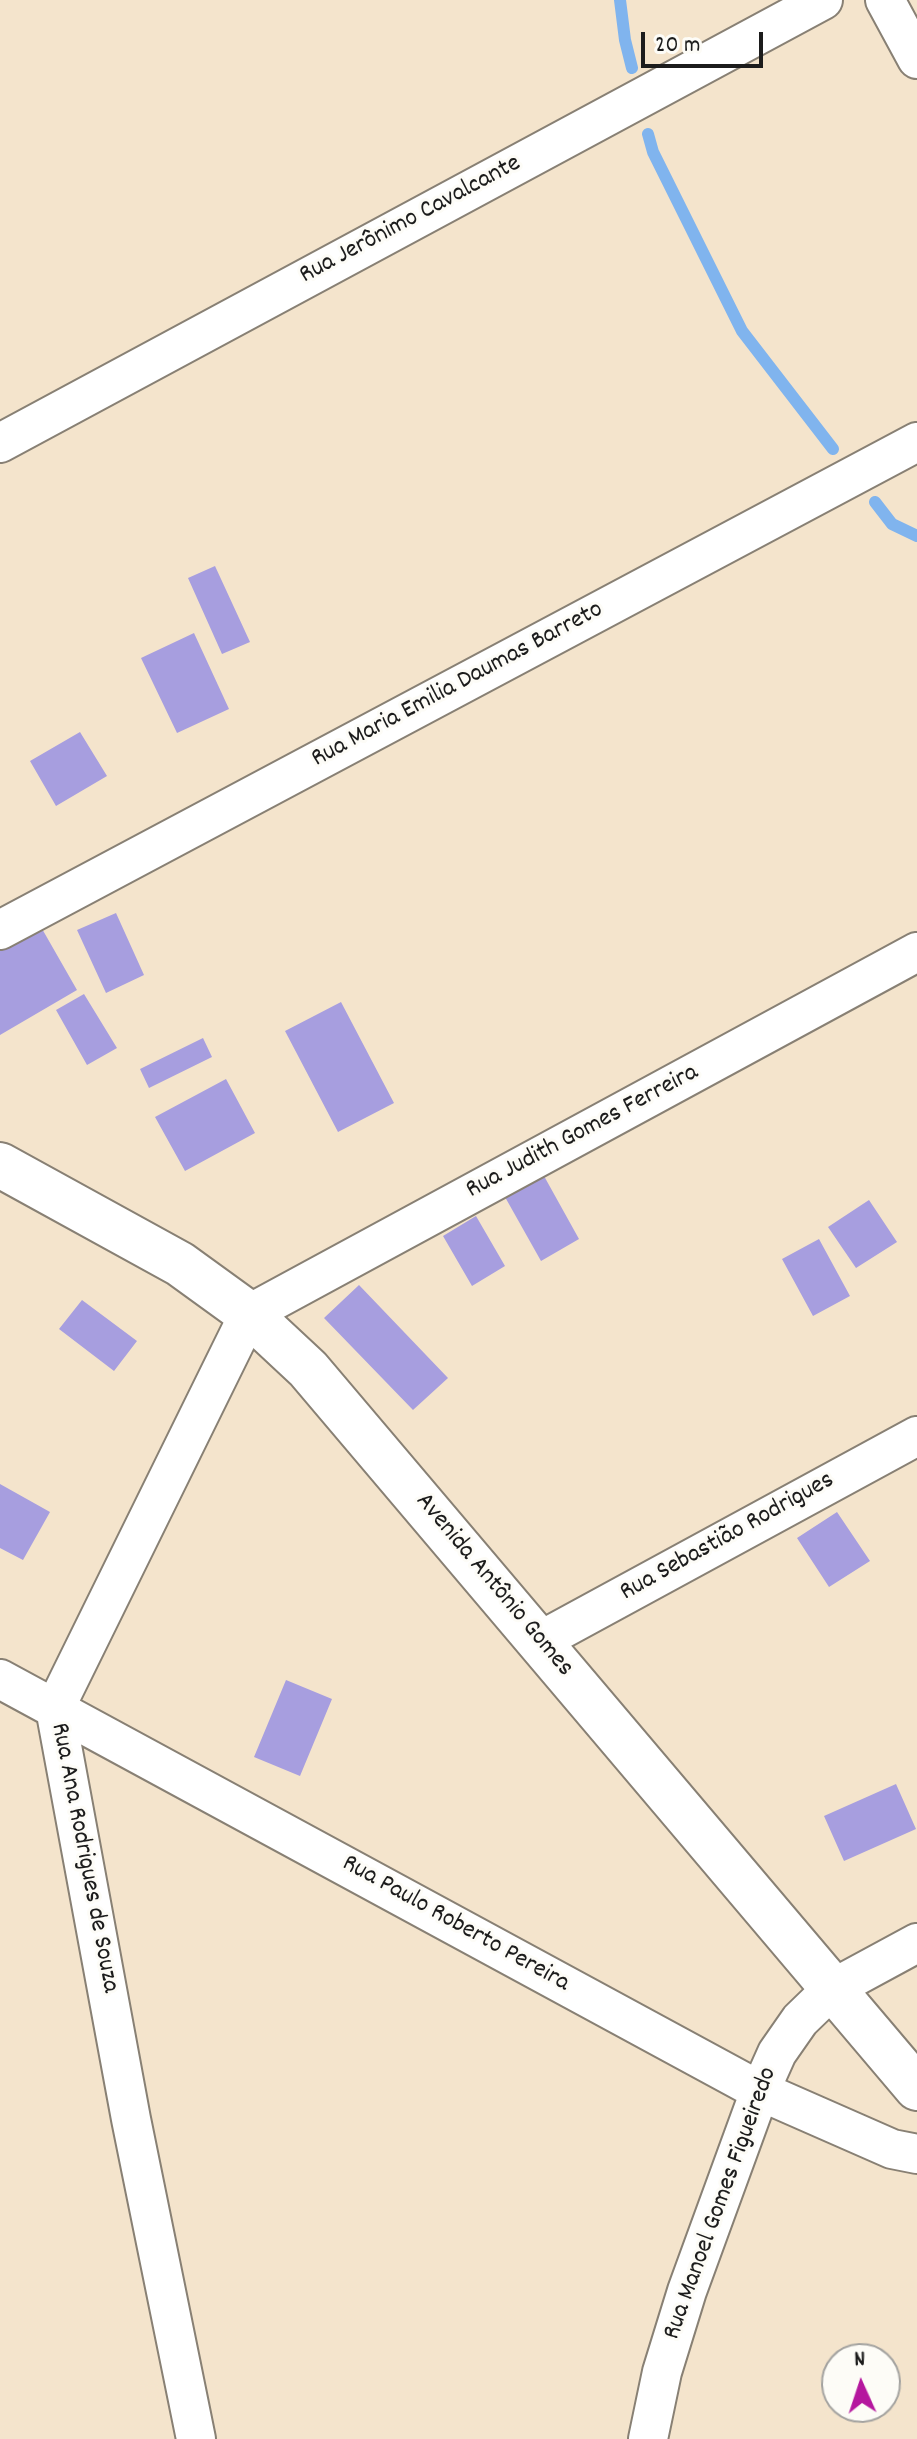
<!DOCTYPE html>
<html>
<head>
<meta charset="utf-8">
<style>
	body { margin:0 }
	#map { position:relative; width:917px; height:2439px; overflow:hidden; background:#f4e4cc; font-family:Dekko,sans-serif }
	canvas { display:block }
	.north { position:absolute; left:821px; top:2343px; width:80px; height:80px; box-sizing:border-box; background:#fdfcf7; border:2px solid #a3a29f; border-radius:50%; rotate:357deg; font-size:22px; font-weight:700; line-height:32px; text-align:center; color:#1c1c1c }
	.north::after { content:''; display:block; margin:auto; width:28px; height:36px; background:#b5179e; clip-path:polygon(50% 0,100% 100%,50% 72%,0 100%) }
	.scale { position:absolute; left:641px; top:32px; width:122px; height:36px; box-sizing:border-box; border:4px solid #1c1c1c; border-top:0; padding-left:10px; font-size:24px; line-height:28px; white-space:nowrap; color:#1c1c1c; -webkit-text-stroke:6px #fdfcf7; paint-order:stroke }
</style>
</head>
<body>
<div id="map">
<canvas width="917" height="2439"></canvas>
<div class="north">N</div>
<div class="scale">20 m</div>
</div>
<script>
const context = document.querySelector('canvas').getContext('2d');
context.lineJoin = 'round';
function toPath(rows) {
  const path = new Path2D();
  for (const r of rows) {
    path.moveTo(r[0], r[1]);
    for (let i = 2; i < r.length; i += 2) path.lineTo(r[i], r[i + 1]);
  }
  return path;
}
function stroke(path, color, width, dash) {
  context.strokeStyle = color;
  context.lineWidth = width;
  context.lineCap = dash ? 'butt' : 'round';
  context.setLineDash(dash || []);
  context.stroke(path);
}
function fill(path, color) {
  context.fillStyle = color;
  context.fill(path, 'evenodd');
}
function label(font, color, halo, rows, align = 'center') {
  context.font = font + ' Dekko,sans-serif';
  context.lineWidth = 6;
  context.setLineDash([]);
  context.textBaseline = 'middle';
  context.strokeStyle = halo;
  context.fillStyle = color;
  for (const [text, x, y, turn = 0] of rows) {
    context.save();
    context.translate(x, y);
    context.rotate((+turn || 0) * Math.PI / 180);
    context.textAlign = isNaN(turn) ? turn : align;
    if (halo) context.strokeText(text, 0, 0);
    context.fillText(text, 0, 0);
    context.restore();
  }
}
stroke(toPath([
	[620,0,625,40,632,68],
	[648,134,653,152,742,331,833,449],
	[875,502,892,524,917,536]
]), '#80b4ee', 12);
fill(toPath([
	[215,566,250,642,222,654,188,578],
	[194,633,229,709,177,733,141,658],
	[80,732,107,776,56,806,30,761],
	[116,913,144,975,106,993,77,930],
	[41,927,77,990,0,1035,0,951],
	[84,994,117,1048,87,1065,56,1010],
	[341,1002,394,1103,338,1132,285,1031],
	[203,1038,212,1057,149,1088,140,1069],
	[226,1079,255,1133,185,1171,155,1117],
	[544,1176,579,1239,541,1261,505,1197],
	[869,1200,897,1242,856,1268,828,1227],
	[476,1216,505,1266,472,1286,443,1236],
	[819,1239,850,1296,813,1316,782,1259],
	[359,1285,448,1378,413,1410,324,1318],
	[82,1300,137,1341,114,1371,59,1329],
	[0,1484,50,1512,23,1560,0,1548],
	[837,1512,870,1561,829,1587,797,1538],
	[286,1680,332,1699,300,1776,254,1757],
	[896,1784,916,1829,844,1861,824,1816]
]), '#a79edf');
const minor = toPath([
	[885,0,917,59],
	[0,443,823,0],
	[0,930,917,442],
	[540,1641,917,1436],
	[0,1679,760,2091,892,2149,917,2154],
	[196,2439,131,2119,55,1708,249,1314,917,952],
	[648,2439,662,2372,687,2291,760,2091,777,2053,800,2020,832,1989,917,1943]
]);
const tertiary = toPath([
	[0,1165,180,1264,249,1314,308,1369,917,2088]
]);
stroke(minor, '#888074', 42);
stroke(tertiary, '#888074', 48);
stroke(minor, '#fff', 38);
stroke(tertiary, '#fff', 44);
label('26px', '#1c1c1c', '#fdfcf7', [
	["Rua Jerônimo Cavalcante",411,221,-28],
	["Rua Maria Emilia Daumas Barreto",458,686,-28],
	["Rua Judith Gomes Ferreira",583,1133,-28],
	["Rua Sebastião Rodrigues",728,1538,-29],
	["Avenida Antônio Gomes",493,1586,50],
	["Rua Ana Rodrigues de Souza",83,1858,79],
	["Rua Paulo Roberto Pereira",455,1925,29],
	["Rua Manoel Gomes Figueiredo",722,2204,-70]
]);
</script>
</body>
</html>
